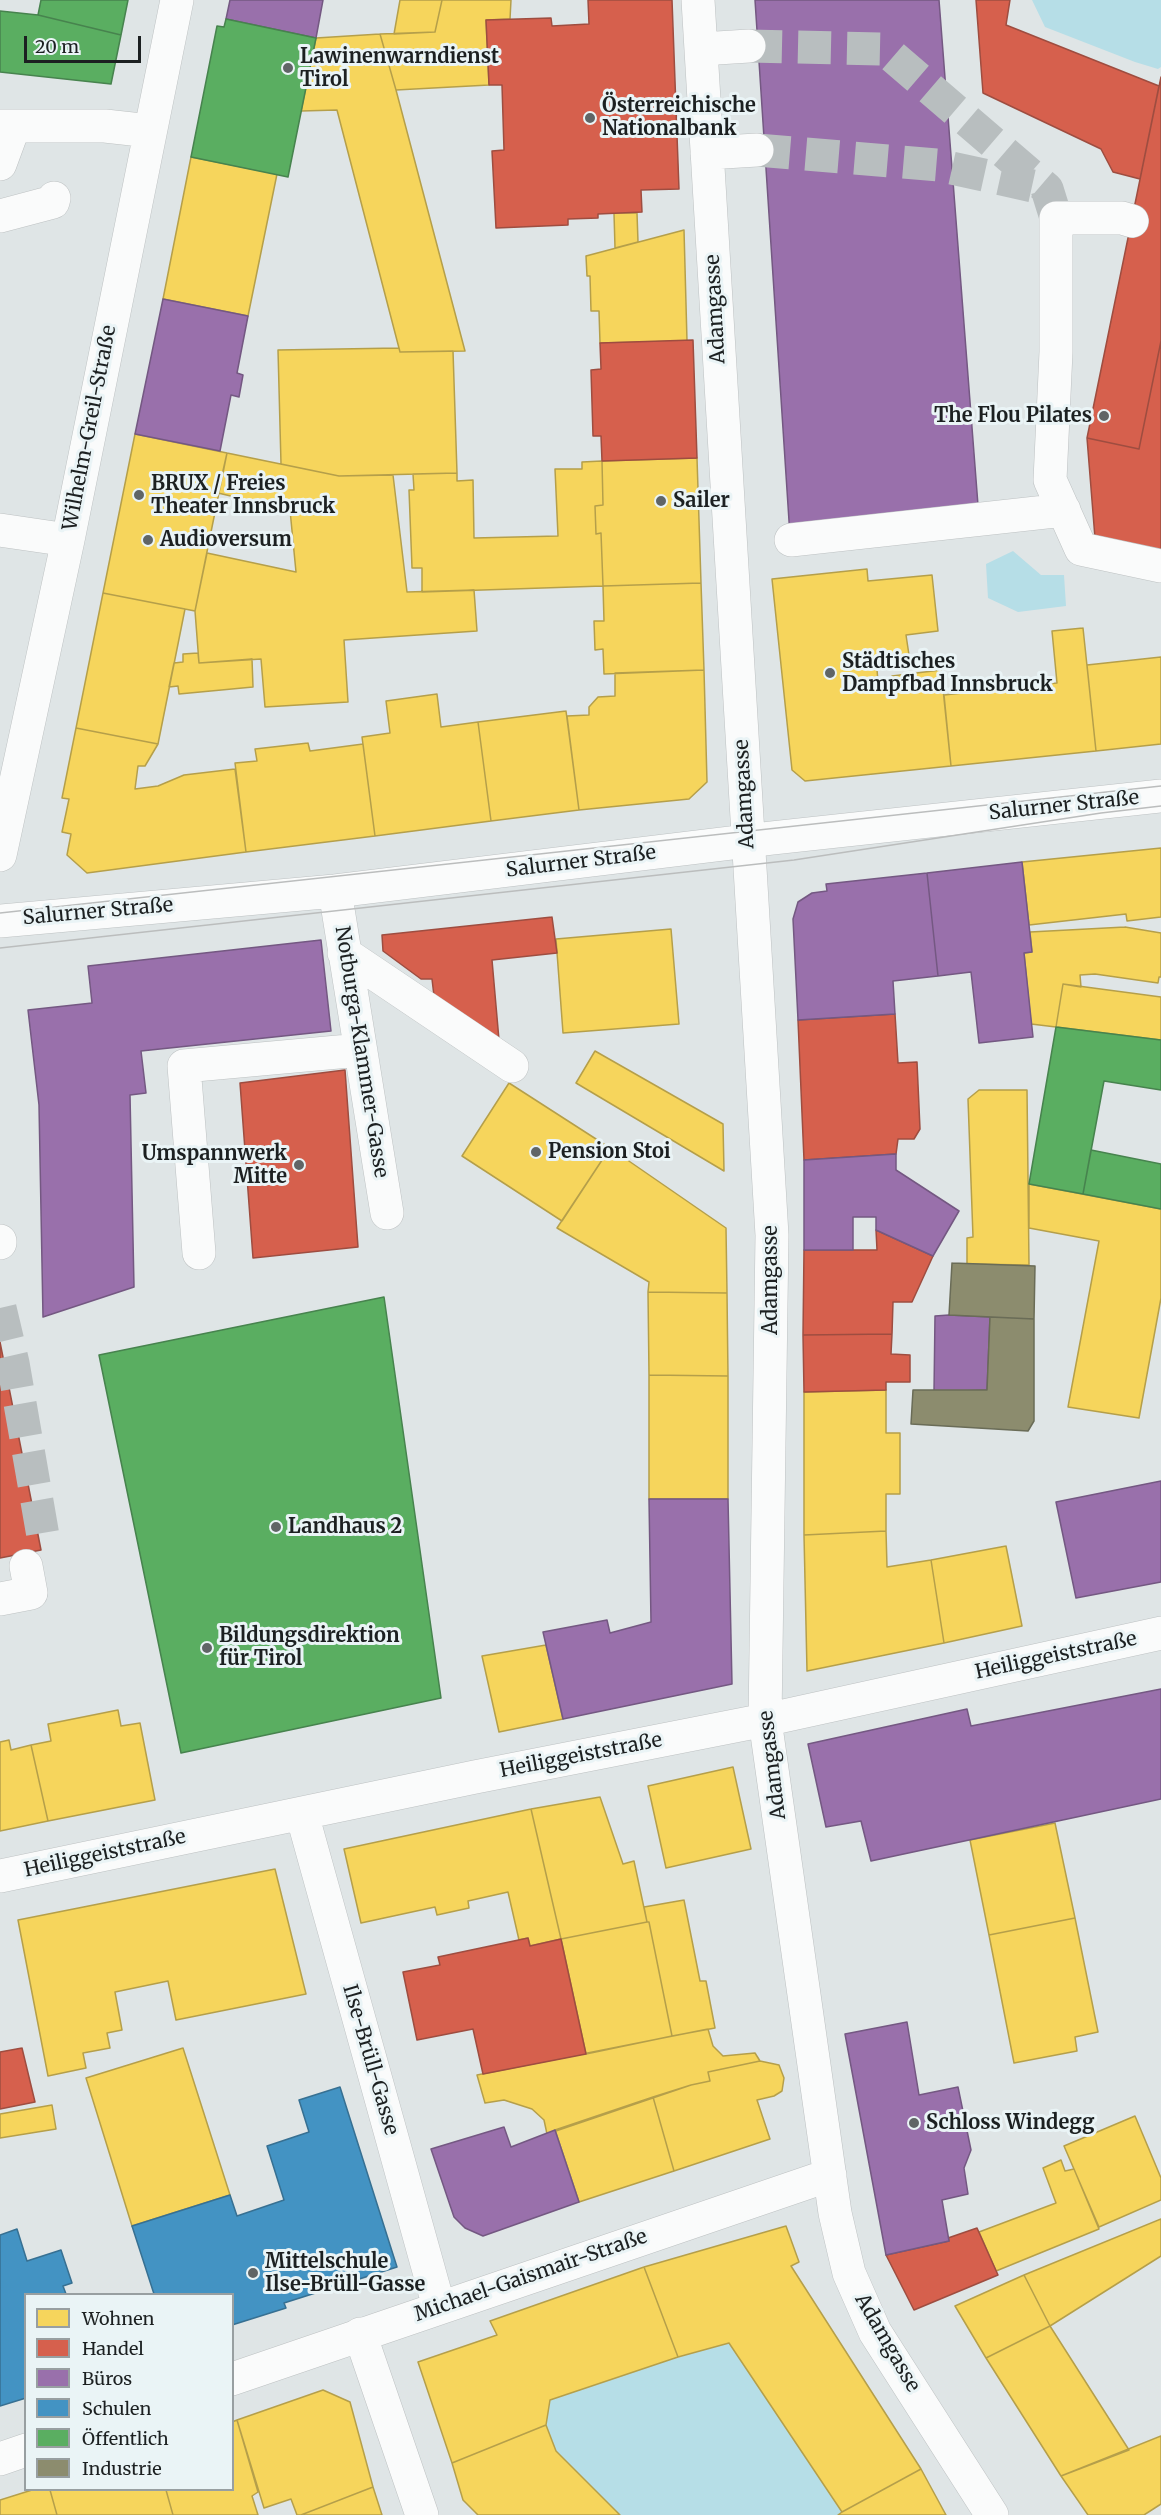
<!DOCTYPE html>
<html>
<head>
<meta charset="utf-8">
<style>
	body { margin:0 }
	#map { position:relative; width:1161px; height:2515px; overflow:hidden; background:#dfe5e6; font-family:Merriweather,serif }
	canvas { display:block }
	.legend { position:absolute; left:24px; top:2293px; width:210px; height:198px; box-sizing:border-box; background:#eaf4f6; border:2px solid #989fa1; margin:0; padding:8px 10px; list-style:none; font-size:18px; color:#1c2021 }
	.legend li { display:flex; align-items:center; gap:12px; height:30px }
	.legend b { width:30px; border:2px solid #989fa1 }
	.scale { position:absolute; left:24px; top:36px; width:117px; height:27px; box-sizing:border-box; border:3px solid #1c2021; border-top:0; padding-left:8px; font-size:18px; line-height:21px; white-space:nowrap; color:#1c2021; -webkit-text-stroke:4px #eaf4f6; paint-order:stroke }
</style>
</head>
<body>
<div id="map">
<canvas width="1161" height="2515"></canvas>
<ul class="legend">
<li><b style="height:16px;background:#f6d55c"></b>Wohnen</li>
<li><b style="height:16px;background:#d6604d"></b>Handel</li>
<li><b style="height:16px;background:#9970ab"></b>Büros</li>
<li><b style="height:16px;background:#4393c3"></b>Schulen</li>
<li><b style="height:16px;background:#5aae61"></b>Öffentlich</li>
<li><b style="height:16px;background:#8c8c6e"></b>Industrie</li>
</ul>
<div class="scale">20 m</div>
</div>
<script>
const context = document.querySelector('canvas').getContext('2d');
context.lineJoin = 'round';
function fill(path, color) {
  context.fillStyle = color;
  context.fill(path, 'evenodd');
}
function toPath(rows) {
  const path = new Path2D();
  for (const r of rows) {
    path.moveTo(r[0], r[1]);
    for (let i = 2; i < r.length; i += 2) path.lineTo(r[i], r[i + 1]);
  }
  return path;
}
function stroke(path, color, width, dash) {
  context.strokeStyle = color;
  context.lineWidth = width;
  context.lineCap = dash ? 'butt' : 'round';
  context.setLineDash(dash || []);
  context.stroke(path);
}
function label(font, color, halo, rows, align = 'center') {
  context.font = font + ' Merriweather,serif';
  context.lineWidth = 6;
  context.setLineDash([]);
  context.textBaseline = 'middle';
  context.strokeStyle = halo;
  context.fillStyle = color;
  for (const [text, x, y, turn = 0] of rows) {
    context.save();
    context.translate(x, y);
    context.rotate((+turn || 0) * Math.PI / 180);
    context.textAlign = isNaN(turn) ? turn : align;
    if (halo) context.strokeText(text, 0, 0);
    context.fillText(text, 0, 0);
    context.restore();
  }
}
fill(toPath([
	[1032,0,1161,0,1161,67,1158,69,1135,62,1045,27],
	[1013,551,1041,575,1064,575,1066,606,1018,612,988,598,986,564],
	[729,2343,842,2512,838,2515,620,2515,556,2451,546,2425,550,2400,678,2357]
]), '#b6dee7');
const homes = toPath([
	[400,0,442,0,435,32,394,34,400,0],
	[442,0,511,0,510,19,486,20,489,85,396,90,380,34,435,32,442,0],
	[380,34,396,90,465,351,400,352,337,110,301,111,316,38,380,34],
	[191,157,277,174,248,316,163,299,191,157],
	[614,213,637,213,638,242,615,248,614,213],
	[684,230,687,341,600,343,599,311,591,311,590,276,587,276,586,256,684,230],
	[399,348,400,352,453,351,457,473,339,476,281,464,278,350,399,348],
	[135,434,227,453,195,611,103,593,135,434],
	[227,453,339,476,393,475,407,592,474,590,477,631,344,640,348,702,265,707,261,659,199,663,195,611,207,553,296,572,290,510,218,493,227,453],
	[697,458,701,583,603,586,601,533,596,534,595,506,603,505,602,461,697,458],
	[602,461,603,505,595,506,596,534,601,533,603,586,422,592,422,568,412,568,409,490,414,490,413,474,457,473,457,481,473,480,474,538,558,536,555,469,582,469,582,462,602,461],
	[867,569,868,581,932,575,938,631,906,635,909,655,876,658,879,693,894,691,892,676,941,670,951,766,805,781,792,770,772,579,867,569],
	[701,583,704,670,604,674,603,649,595,650,594,621,604,621,603,586,701,583],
	[103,593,185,609,158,744,76,728,103,593],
	[1083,628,1096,751,951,766,944,695,1057,683,1052,631,1083,628],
	[198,653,199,663,252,659,253,687,179,694,178,686,169,687,174,663,183,662,183,654,198,653],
	[1161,657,1161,744,1096,751,1087,665,1161,657],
	[704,670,707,782,689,799,579,810,567,716,589,715,589,707,598,697,615,696,615,673,704,670],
	[437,694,441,727,478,722,491,821,375,836,362,737,390,733,386,701,437,694],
	[566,711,579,810,491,821,478,722,566,711],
	[76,728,158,744,145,766,138,766,135,789,158,786,184,775,235,769,246,852,87,873,67,855,71,834,62,832,69,799,62,798,76,728],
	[308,743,310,751,363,744,375,836,246,852,235,763,257,761,255,749,308,743],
	[1161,848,1161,917,1127,921,1126,914,1029,925,1022,862,1161,848],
	[1125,927,1161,933,1161,977,1159,977,1158,983,1095,974,1080,975,1081,987,1063,984,1056,1027,1031,1024,1024,953,1032,952,1030,932,1125,927],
	[671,929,679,1024,563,1033,556,939,671,929],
	[1063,984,1161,997,1161,1040,1056,1027,1063,984],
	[595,1051,723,1124,724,1171,576,1083,595,1051],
	[509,1083,610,1148,562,1221,462,1156,509,1083],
	[979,1090,1027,1090,1029,1265,967,1264,967,1238,973,1237,968,1099,979,1090],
	[610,1148,726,1228,727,1293,648,1292,649,1282,557,1228,610,1148],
	[1029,1184,1161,1209,1161,1298,1139,1418,1068,1407,1099,1241,1029,1228,1029,1184],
	[648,1292,727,1293,728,1376,649,1375,648,1292],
	[649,1375,728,1376,728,1499,649,1499,649,1375],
	[886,1390,886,1433,900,1433,900,1494,886,1494,886,1531,804,1535,804,1392,886,1390],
	[886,1531,887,1567,931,1560,944,1643,807,1671,804,1535,886,1531],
	[1006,1546,1022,1626,944,1643,931,1560,1006,1546],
	[546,1645,563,1719,499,1732,482,1656,546,1645],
	[118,1710,121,1726,140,1723,155,1800,48,1821,31,1745,51,1741,48,1724,118,1710],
	[9,1740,11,1750,31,1745,48,1821,0,1831,0,1742,9,1740],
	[733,1767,751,1849,666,1868,648,1786,733,1767],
	[600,1797,623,1864,634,1861,647,1922,561,1939,531,1809,600,1797],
	[531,1809,561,1939,530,1946,528,1938,519,1940,508,1892,468,1901,469,1908,437,1915,435,1907,361,1923,344,1849,531,1809],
	[1055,1823,1075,1918,989,1935,970,1840,1055,1823],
	[275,1869,306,1994,176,2020,168,1981,115,1992,122,2030,107,2033,110,2048,83,2053,86,2068,48,2076,18,1920,275,1869],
	[684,1900,700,1981,706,1981,715,2028,672,2036,649,1922,647,1922,644,1907,684,1900],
	[1075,1918,1098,2032,1075,2037,1077,2051,1014,2063,989,1935,1075,1918],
	[647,1922,649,1922,672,2036,586,2054,561,1939,647,1922],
	[708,2029,713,2046,723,2056,755,2053,760,2061,708,2072,710,2081,691,2085,547,2134,544,2120,532,2109,504,2100,485,2103,477,2075,708,2029],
	[183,2048,230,2195,132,2226,86,2078,183,2048],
	[760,2061,779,2065,784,2078,782,2091,774,2096,757,2100,770,2139,674,2171,653,2097,691,2085,710,2081,708,2072,760,2061],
	[653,2097,674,2171,579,2202,555,2130,653,2097],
	[52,2105,56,2129,0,2138,0,2114,52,2105],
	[1135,2116,1161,2178,1161,2200,1099,2227,1064,2146,1135,2116],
	[1061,2160,1065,2171,1074,2169,1099,2229,996,2271,979,2232,1056,2203,1043,2168,1061,2160],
	[1161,2219,1161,2256,1050,2326,1024,2275,1161,2219],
	[786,2226,799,2262,791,2266,921,2469,842,2512,729,2343,678,2357,644,2267,786,2226],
	[644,2267,678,2357,550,2400,546,2425,452,2463,418,2362,497,2335,490,2321,644,2267],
	[1024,2275,1050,2326,986,2358,955,2306,1024,2275],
	[1050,2326,1129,2450,1061,2476,986,2358,1050,2326],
	[323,2390,350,2402,373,2487,301,2515,297,2515,291,2499,264,2508,237,2420,323,2390],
	[237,2420,258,2492,252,2496,258,2515,173,2515,166,2490,232,2490,232,2422,237,2420],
	[546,2425,556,2451,620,2515,478,2515,463,2500,452,2463,546,2425],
	[1161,2436,1161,2504,1144,2515,1088,2515,1061,2476,1161,2436],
	[921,2469,946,2515,838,2515,842,2512,921,2469],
	[373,2487,382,2515,301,2515,373,2487],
	[32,2490,50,2490,57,2515,0,2515,0,2500,32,2490],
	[50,2490,166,2490,173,2515,57,2515,50,2490]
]);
fill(homes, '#f6d55c');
stroke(homes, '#b59f4a', 1.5);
const shops = toPath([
	[588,0,672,0,679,189,641,190,642,212,598,214,598,218,568,219,568,225,496,228,492,151,504,150,502,85,489,85,486,20,551,18,552,26,589,24,588,0],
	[976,0,1010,0,1006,25,1159,86,1140,179,1113,172,1101,149,983,93,976,0],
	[1161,77,1161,341,1139,449,1087,438,1161,77],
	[693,340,697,458,602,461,601,436,593,436,591,370,601,369,600,343,693,340],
	[1161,341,1161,552,1095,538,1087,438,1139,449,1161,341],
	[552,917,557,953,492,960,499,1040,434,996,432,979,421,979,383,951,382,935,552,917],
	[895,1014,898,1063,917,1062,920,1129,914,1139,898,1139,896,1154,804,1160,798,1020,895,1014],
	[345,1070,358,1247,253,1258,240,1083,345,1070],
	[876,1230,933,1256,912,1302,893,1302,892,1334,803,1335,804,1250,877,1250,876,1230],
	[892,1334,891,1354,910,1355,910,1382,886,1382,886,1390,804,1392,803,1335,892,1334],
	[0,1342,41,1550,0,1558,0,1342],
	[528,1938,530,1946,561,1939,586,2054,483,2074,473,2029,417,2040,403,1972,440,1965,438,1957,528,1938],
	[22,2048,35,2102,0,2109,0,2052,22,2048],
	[977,2228,998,2275,914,2310,886,2255,949,2241,948,2238,977,2228]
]);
fill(shops, '#d6604d');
stroke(shops, '#9e4d40', 1.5);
const offices = toPath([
	[230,0,323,0,316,38,226,19,230,0],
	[755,0,939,0,979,518,790,536,755,0],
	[163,299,248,316,237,373,243,375,239,397,231,395,220,451,135,434,163,299],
	[1022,862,1032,952,1024,953,1033,1037,979,1043,971,972,938,976,927,873,1022,862],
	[927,873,938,976,893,981,895,1014,798,1020,793,919,798,902,812,893,827,891,826,884,927,873],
	[321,940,331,1031,141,1051,146,1093,130,1095,134,1287,43,1317,39,1105,28,1010,92,1003,88,966,321,940],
	[896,1154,896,1170,959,1211,933,1256,876,1230,876,1217,853,1217,853,1250,804,1250,804,1160,896,1154],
	[949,1315,990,1317,987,1390,934,1392,935,1316,949,1315],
	[1161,1481,1161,1582,1076,1598,1056,1502,1161,1481],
	[649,1499,728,1499,732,1684,563,1719,543,1632,607,1620,610,1633,651,1622,649,1499],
	[1161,1689,1161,1799,871,1861,861,1821,826,1827,808,1744,967,1709,971,1726,1161,1689],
	[907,2022,919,2095,958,2087,971,2150,964,2168,968,2194,942,2200,949,2241,886,2255,845,2034,907,2022],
	[504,2127,511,2147,555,2130,579,2202,483,2236,465,2228,454,2217,431,2149,504,2127]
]);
fill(offices, '#9970ab');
stroke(offices, '#745882', 1.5);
const schools = toPath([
	[340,2087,397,2267,284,2303,286,2308,232,2325,232,2294,154,2294,132,2226,230,2195,237,2216,284,2200,267,2146,309,2132,299,2100,340,2087],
	[17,2229,27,2261,61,2250,72,2283,63,2286,66,2294,26,2294,26,2398,0,2406,0,2235,17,2229]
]);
fill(schools, '#4393c3');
stroke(schools, '#377092', 1.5);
const public = toPath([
	[41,0,128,0,121,35,38,15,41,0],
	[0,11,38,15,121,35,111,84,0,72,0,11],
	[226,19,316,38,288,177,191,157,217,26,224,27,226,19],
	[1056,1027,1161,1040,1161,1090,1104,1081,1083,1194,1029,1184,1056,1027],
	[1091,1150,1161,1164,1161,1209,1083,1194,1091,1150],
	[384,1297,441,1698,181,1753,99,1355,384,1297]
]);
fill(public, '#5aae61');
stroke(public, '#47834e', 1.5);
const industry = toPath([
	[952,1263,1035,1266,1034,1319,949,1315,952,1263],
	[990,1317,1034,1319,1034,1421,1028,1431,911,1424,913,1390,987,1390,990,1317]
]);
fill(industry, '#8c8c6e');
stroke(industry, '#6a6c57', 1.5);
stroke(toPath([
	[749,46,884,49,1047,189,1056,218],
	[757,150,938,165,1042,188],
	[0,1308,13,1363,43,1536]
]), '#b8bebf', 33, [33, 16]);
const minor = toPath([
	[698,0,772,1235,765,1720,835,2213,849,2273,875,2332,992,2515],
	[701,49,749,46],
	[0,126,105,126,150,131],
	[707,153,757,150],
	[0,164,14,126],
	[0,216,53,202,54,198],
	[1132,221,1122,218,1056,218,1056,352,1050,480,1081,549,1161,566],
	[0,530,68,540],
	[791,540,1064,510],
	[0,855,68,540,177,0],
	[335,891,387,1213],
	[0,921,335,891,772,838,1161,796],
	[344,953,512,1066],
	[0,1241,0,1243],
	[199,1253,184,1066,360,1050],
	[0,1599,31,1593,26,1566],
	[302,1814,439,2307],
	[0,1876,475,1777,765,1720,1161,1633],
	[360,2334,422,2515],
	[232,2379,830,2175],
	[0,2459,26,2450]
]);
stroke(minor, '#bdc1c2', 34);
stroke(minor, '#fafbfb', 33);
stroke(toPath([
	[0,913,1161,786],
	[0,948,794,860,1101,813,1161,806]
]), '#bbbdbd', 1.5);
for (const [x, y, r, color] of [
	[288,68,6,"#606566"],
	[590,118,6,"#606566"],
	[1104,416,6,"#606566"],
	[139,495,6,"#606566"],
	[661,501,6,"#606566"],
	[148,540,6,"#606566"],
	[830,673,6,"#606566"],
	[536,1152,6,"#606566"],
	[299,1165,6,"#606566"],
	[276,1527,6,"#606566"],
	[207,1648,6,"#606566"],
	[914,2123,6,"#606566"],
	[253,2273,6,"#606566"]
]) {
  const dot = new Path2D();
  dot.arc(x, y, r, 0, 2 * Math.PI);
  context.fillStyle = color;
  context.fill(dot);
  stroke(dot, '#eaf4f6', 2);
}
label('bold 20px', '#1c2021', '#eaf4f6', [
	["Lawinenwarndienst",300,57],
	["Tirol",300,80],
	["Österreichische",602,106],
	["Nationalbank",602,129],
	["The Flou Pilates",1092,416,"right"],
	["BRUX / Freies",151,484],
	["Theater Innsbruck",151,507],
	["Sailer",673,501],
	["Audioversum",160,540],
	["Städtisches",842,662],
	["Dampfbad Innsbruck",842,685],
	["Pension Stoi",548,1152],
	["Umspannwerk",287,1154,"right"],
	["Mitte",287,1177,"right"],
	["Landhaus 2",288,1527],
	["Bildungsdirektion",219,1636],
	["für Tirol",219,1659],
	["Schloss Windegg",926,2123],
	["Mittelschule",265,2262],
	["Ilse-Brüll-Gasse",265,2285]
], 'left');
label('20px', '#1c2021', '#eaf4f6', [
	["Adamgasse",716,309,-93],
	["Wilhelm-Greil-Straße",90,428,-79],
	["Adamgasse",745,794,-93],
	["Salurner Straße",1064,806,-6],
	["Salurner Straße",581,862,-7],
	["Salurner Straße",98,912,-5],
	["Notburga-Klammer-Gasse",361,1052,81],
	["Adamgasse",771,1280,-90],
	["Heiliggeiststraße",1056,1656,-12],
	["Heiliggeiststraße",581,1756,-11],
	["Adamgasse",773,1765,-97],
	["Heiliggeiststraße",105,1854,-12],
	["Ilse-Brüll-Gasse",370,2060,74],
	["Michael-Gaismair-Straße",531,2276,-19],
	["Adamgasse",887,2343,60]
]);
</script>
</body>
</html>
